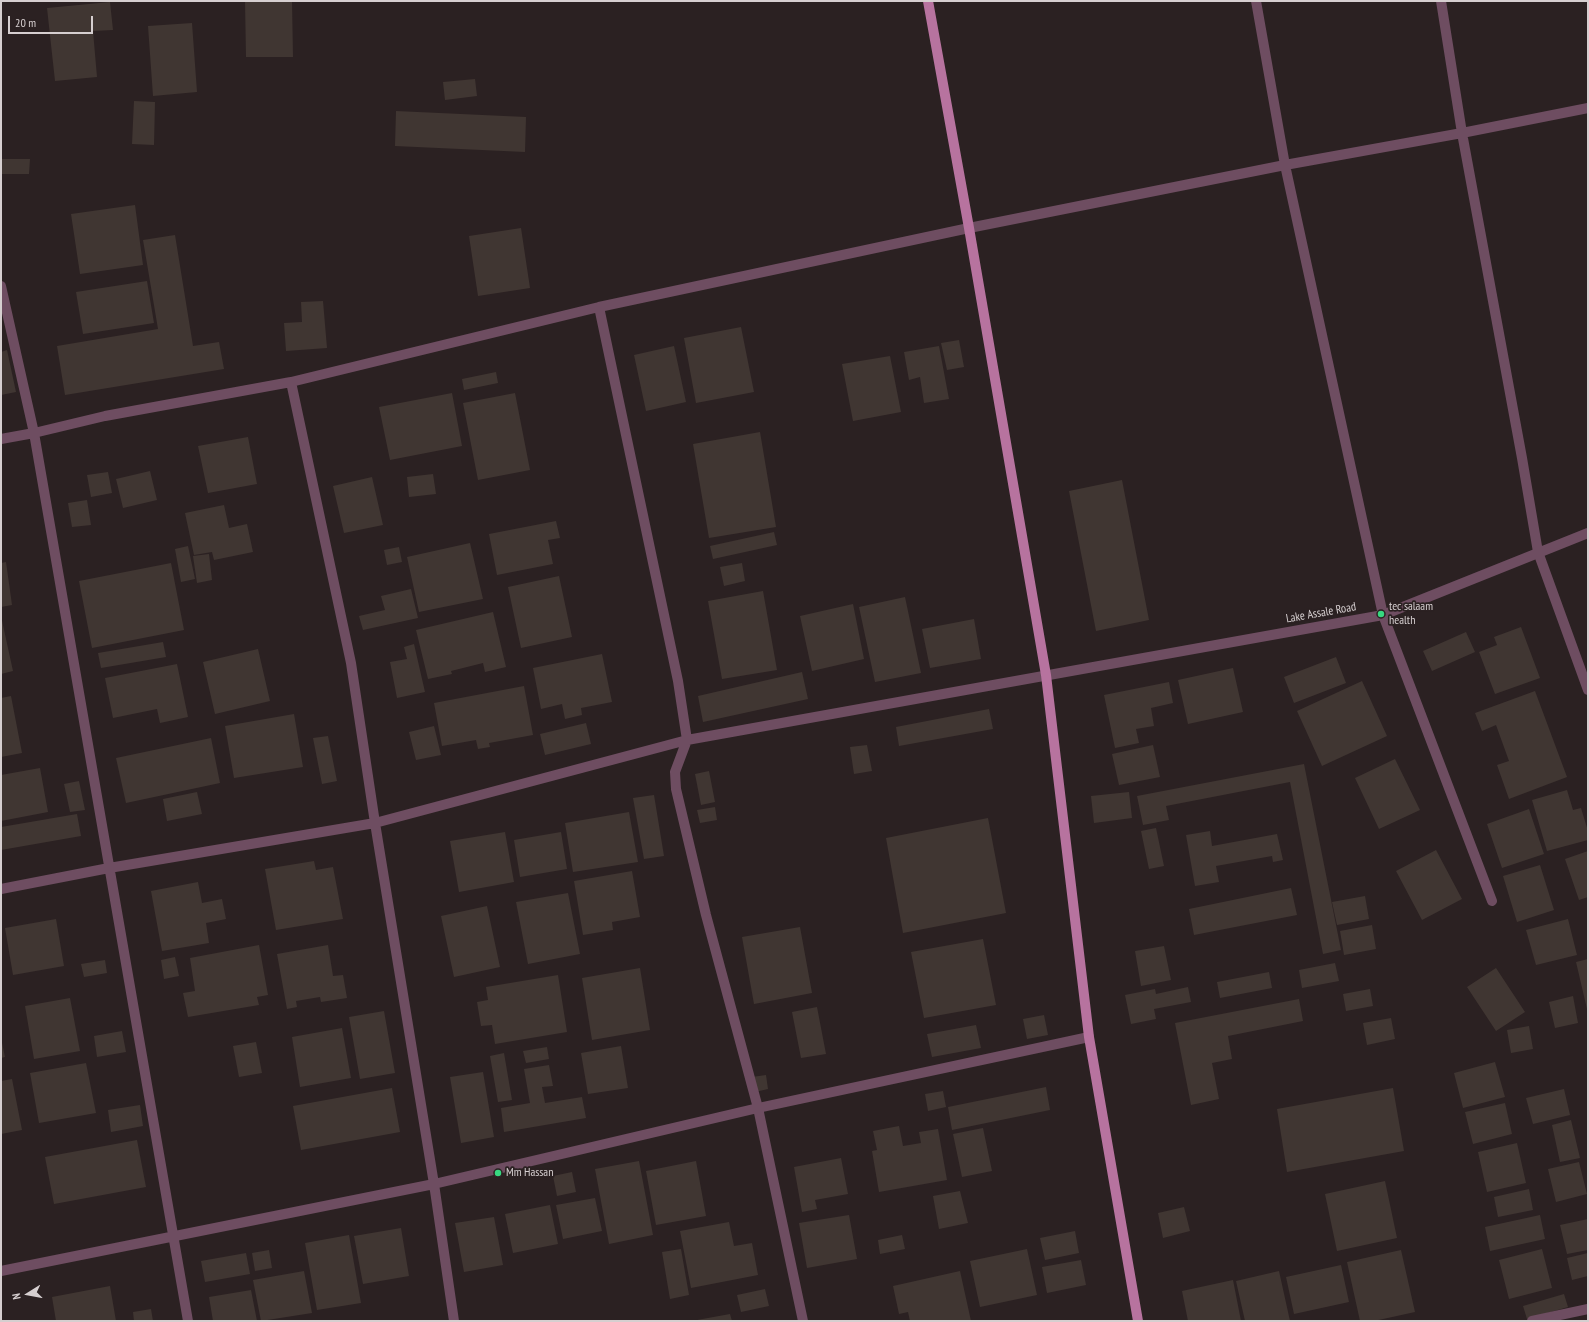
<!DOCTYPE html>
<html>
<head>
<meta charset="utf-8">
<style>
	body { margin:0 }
	#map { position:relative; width:1589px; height:1322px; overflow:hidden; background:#2b2122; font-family:"PT Sans Narrow",sans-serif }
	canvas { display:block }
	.frame { position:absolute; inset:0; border:2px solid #d6cfd0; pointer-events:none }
	.north { position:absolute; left:8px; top:1274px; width:40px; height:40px; -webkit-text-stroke:3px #2b2122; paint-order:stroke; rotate:259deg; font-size:11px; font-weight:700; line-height:16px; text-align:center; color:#d6cfd0 }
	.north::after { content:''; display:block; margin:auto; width:14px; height:18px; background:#d6cfd0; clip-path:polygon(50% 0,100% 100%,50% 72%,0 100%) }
	.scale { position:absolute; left:8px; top:16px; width:85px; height:18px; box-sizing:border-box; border:2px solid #d6cfd0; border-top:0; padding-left:5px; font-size:12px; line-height:14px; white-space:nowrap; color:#d6cfd0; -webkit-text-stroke:3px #2b2122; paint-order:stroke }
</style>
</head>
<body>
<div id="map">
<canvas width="1589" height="1322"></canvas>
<div class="frame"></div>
<div class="north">N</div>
<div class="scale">20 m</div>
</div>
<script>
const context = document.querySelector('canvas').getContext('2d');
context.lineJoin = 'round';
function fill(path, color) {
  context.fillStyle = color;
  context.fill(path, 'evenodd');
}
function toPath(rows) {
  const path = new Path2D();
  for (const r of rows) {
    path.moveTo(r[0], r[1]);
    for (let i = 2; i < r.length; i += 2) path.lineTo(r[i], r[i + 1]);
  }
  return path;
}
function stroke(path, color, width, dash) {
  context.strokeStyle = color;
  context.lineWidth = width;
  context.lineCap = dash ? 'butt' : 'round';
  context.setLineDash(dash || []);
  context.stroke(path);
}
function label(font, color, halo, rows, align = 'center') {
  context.font = font + ' "PT Sans Narrow",sans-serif';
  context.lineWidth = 3.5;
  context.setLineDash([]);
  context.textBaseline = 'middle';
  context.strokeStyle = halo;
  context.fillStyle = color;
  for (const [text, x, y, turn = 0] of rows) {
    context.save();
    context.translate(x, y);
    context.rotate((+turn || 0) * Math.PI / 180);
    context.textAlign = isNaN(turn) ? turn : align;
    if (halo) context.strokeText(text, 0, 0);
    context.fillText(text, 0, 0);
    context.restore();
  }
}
fill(toPath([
	[245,1,292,1,293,57,246,57],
	[110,2,113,30,93,31,97,77,55,81,47,8],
	[192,23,197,92,153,96,148,26],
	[475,79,477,96,445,100,443,82],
	[134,101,155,102,154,145,132,144],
	[396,111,526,117,525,152,395,146],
	[1,159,30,159,29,174,1,174],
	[135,205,143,265,80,274,71,214],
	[521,228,530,288,478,296,469,236],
	[175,235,193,346,219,342,224,369,65,395,57,346,158,329,143,240],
	[147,281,154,323,83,334,76,292],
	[323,301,327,348,286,351,284,323,302,322,301,302],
	[741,327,754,392,696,403,684,338],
	[959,340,964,367,947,370,941,343],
	[674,346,686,402,646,411,634,355],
	[939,346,949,399,924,403,920,377,909,380,904,352],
	[7,350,16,392,1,395,1,352],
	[890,356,901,412,853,421,842,364],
	[496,372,498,383,464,390,462,379],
	[452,393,462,446,390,460,379,407],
	[515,393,530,470,478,480,463,403],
	[760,432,776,527,709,538,693,444],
	[248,437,257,484,208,493,198,446],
	[150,471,157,500,123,508,116,479],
	[108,472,112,493,91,497,87,475],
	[433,474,436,494,409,497,407,477],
	[372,477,383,525,344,533,333,486],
	[1122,480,1149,620,1096,631,1069,491],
	[87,500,91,525,72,527,68,503],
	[224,505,229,528,247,524,253,552,214,560,212,552,194,555,185,513],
	[556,521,560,538,548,540,553,564,497,575,489,534],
	[774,532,777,545,713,559,710,546],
	[470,543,483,599,419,612,407,557],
	[188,546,195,579,181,582,175,549],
	[399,547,402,562,387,565,384,550],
	[209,554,212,580,197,583,193,556],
	[6,562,12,605,1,607,1,563],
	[171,563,184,630,92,648,79,581],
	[742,563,745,581,724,586,720,567],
	[559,576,572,637,521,648,508,587],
	[411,589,418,618,363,630,359,616,385,610,381,596],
	[763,591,777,670,722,679,708,601],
	[905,597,921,673,875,682,859,607],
	[853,604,864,659,812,671,800,616],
	[493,612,506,667,485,672,483,663,451,671,452,674,428,679,416,630],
	[1,616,13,671,1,674],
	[974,619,981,659,930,668,922,629],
	[1521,627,1540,678,1495,694,1479,652,1497,645,1494,637],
	[1466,632,1475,652,1432,671,1423,651],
	[163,642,166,657,101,668,98,653],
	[414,644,425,692,397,698,390,662,407,659,404,647],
	[258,649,270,701,215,714,203,662],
	[602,654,612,702,581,708,582,715,565,719,562,704,541,709,533,668],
	[1336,657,1346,683,1294,703,1284,677],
	[177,664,188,717,160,723,157,709,113,718,105,678],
	[1233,668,1243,712,1188,724,1178,680],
	[802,672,808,699,703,722,698,696],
	[1362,681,1387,736,1322,766,1297,711],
	[1169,682,1173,703,1151,708,1154,726,1136,729,1139,743,1115,748,1104,695],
	[524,686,533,735,489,743,490,747,478,749,476,740,442,746,434,703],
	[1535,691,1567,777,1509,799,1497,765,1509,761,1496,725,1482,731,1475,713],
	[11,696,22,753,1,757,1,698],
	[989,709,993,729,899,746,896,727],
	[294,714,303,767,234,778,225,726],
	[586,723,591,744,545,755,540,734],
	[434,726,441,755,416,760,409,732],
	[328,736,337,781,322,784,313,738],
	[211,738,220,783,126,803,116,758],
	[867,745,872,771,854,774,850,747],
	[1153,745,1160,777,1119,785,1112,754],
	[1395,759,1420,810,1379,829,1355,778],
	[1304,764,1341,950,1323,954,1290,782,1166,806,1169,820,1143,825,1137,796],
	[40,768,48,812,1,821,1,775],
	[709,771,715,802,701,805,695,774],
	[79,781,85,810,70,812,64,784],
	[1567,790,1573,810,1581,808,1588,831,1588,840,1547,851,1532,800],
	[197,792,202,814,167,821,163,799],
	[1129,792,1132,818,1094,823,1091,796],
	[654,795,664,856,644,859,633,798],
	[715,807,717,820,700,823,697,810],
	[1529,809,1544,854,1502,868,1487,824],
	[629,812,638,862,573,872,565,823],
	[77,814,81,836,1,850,1,827],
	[988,818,1006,913,903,933,886,838],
	[1156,828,1164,866,1149,869,1141,831],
	[1210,831,1212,846,1277,834,1283,860,1273,862,1272,856,1216,866,1219,882,1195,886,1186,835],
	[505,832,514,882,459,892,450,841],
	[561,832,567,869,520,877,514,840],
	[1436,850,1462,899,1422,920,1396,871],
	[1588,851,1588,897,1579,900,1565,859],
	[314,861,316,870,333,867,343,919,276,930,265,869],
	[1540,865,1554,910,1517,922,1503,876],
	[632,871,640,917,612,922,613,930,583,935,574,881],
	[198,882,202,903,222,899,226,919,206,923,209,943,162,951,151,891],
	[1291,888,1297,915,1194,935,1189,909],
	[568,893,580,954,528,964,516,902],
	[1365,896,1369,919,1337,925,1332,902],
	[487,906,500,967,454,977,441,916],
	[56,919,64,966,13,975,5,928],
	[1568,919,1577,955,1536,965,1526,930],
	[1372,925,1376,949,1344,955,1340,931],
	[800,927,812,993,754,1004,742,937],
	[983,939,996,1005,924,1018,911,952],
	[259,945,268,995,257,997,259,1005,188,1017,183,993,195,991,190,958],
	[328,945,333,976,343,975,347,998,321,1002,320,997,296,1001,297,1007,287,1009,277,954],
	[1164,946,1171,980,1141,986,1135,951],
	[175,957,179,976,164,979,161,960],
	[1588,959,1588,1009,1587,1009,1576,962],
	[105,960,107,973,84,977,81,964],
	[1335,963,1339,981,1302,988,1299,970],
	[640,968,650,1030,592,1040,582,978],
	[1496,968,1525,1012,1496,1031,1467,987],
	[1269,972,1272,988,1220,998,1217,982],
	[558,975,567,1032,495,1044,492,1025,481,1026,477,1002,488,1000,486,987],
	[1188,987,1191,1002,1154,1009,1156,1019,1131,1024,1125,995,1155,989,1156,994],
	[1370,989,1373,1006,1346,1011,1343,994],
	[1573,996,1578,1023,1555,1028,1549,1002],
	[70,998,80,1051,34,1059,25,1006],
	[1299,999,1303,1021,1228,1036,1232,1059,1212,1063,1219,1099,1191,1105,1175,1023],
	[817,1007,826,1054,801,1058,792,1012],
	[384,1011,395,1073,360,1079,349,1017],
	[1044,1015,1048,1035,1027,1039,1023,1019],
	[1391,1018,1395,1039,1367,1045,1363,1023],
	[976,1025,981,1048,932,1057,927,1034],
	[1529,1026,1533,1049,1511,1053,1507,1030],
	[342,1028,351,1078,300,1087,292,1037],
	[122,1031,126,1052,97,1057,94,1036],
	[1,1038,5,1057,1,1058],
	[256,1042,262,1073,239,1077,233,1046],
	[621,1046,628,1088,588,1094,581,1053],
	[547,1047,549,1059,526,1063,523,1051],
	[504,1053,512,1100,498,1102,490,1056],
	[1495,1062,1505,1097,1463,1108,1454,1073],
	[86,1063,96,1113,39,1123,30,1073],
	[549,1065,553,1086,542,1087,545,1103,582,1097,586,1118,504,1132,501,1108,530,1103,524,1069],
	[483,1072,494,1137,461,1143,450,1077],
	[766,1075,768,1089,755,1092,752,1077],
	[12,1079,22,1130,1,1134,1,1081],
	[1046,1087,1050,1110,952,1130,948,1107],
	[392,1088,400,1132,301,1150,293,1106],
	[1393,1088,1404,1151,1287,1172,1277,1109],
	[1564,1089,1570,1115,1533,1124,1526,1098],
	[943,1091,946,1107,928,1111,925,1094],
	[1505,1103,1512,1134,1473,1144,1465,1112],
	[140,1105,143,1126,111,1132,108,1110],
	[1571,1120,1580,1158,1560,1162,1552,1125],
	[899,1126,903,1146,921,1143,919,1132,938,1129,947,1180,879,1192,872,1151,877,1150,873,1131],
	[983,1128,992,1171,962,1177,953,1134],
	[137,1140,146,1187,54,1204,45,1157],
	[1517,1143,1526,1183,1487,1192,1478,1152],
	[841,1158,848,1194,815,1200,817,1209,802,1212,794,1167],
	[639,1161,653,1235,609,1244,595,1169],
	[696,1161,706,1216,656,1225,646,1171],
	[1579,1162,1587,1194,1556,1202,1548,1169],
	[572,1172,576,1192,557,1196,553,1176],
	[1385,1181,1397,1238,1337,1251,1325,1194],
	[1529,1189,1533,1210,1498,1217,1494,1197],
	[960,1191,968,1223,939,1229,933,1196],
	[595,1198,602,1231,563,1239,556,1205],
	[550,1205,558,1244,513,1253,505,1214],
	[1184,1207,1190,1231,1163,1238,1158,1213],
	[849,1215,857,1259,807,1268,799,1223],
	[1540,1215,1545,1239,1490,1251,1485,1227],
	[494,1217,503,1265,464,1272,455,1223],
	[1588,1219,1588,1250,1567,1254,1560,1225],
	[729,1222,734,1246,752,1243,758,1275,691,1288,680,1231],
	[401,1228,409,1276,363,1284,354,1236],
	[1075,1231,1079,1253,1045,1260,1040,1238],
	[349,1235,361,1303,317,1310,305,1243],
	[902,1235,905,1249,880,1254,878,1240],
	[681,1249,689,1295,670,1299,662,1252],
	[1027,1249,1037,1295,980,1307,970,1261],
	[1542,1249,1552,1288,1509,1299,1499,1260],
	[269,1250,272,1268,255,1271,252,1253],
	[1401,1250,1415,1312,1374,1321,1360,1321,1347,1262],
	[246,1253,250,1274,205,1282,201,1261],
	[1588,1253,1588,1276,1572,1280,1567,1258],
	[1081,1260,1086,1285,1047,1293,1042,1267],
	[1341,1265,1349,1302,1294,1314,1286,1277],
	[304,1271,312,1313,261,1321,253,1280],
	[960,1271,971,1321,910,1321,908,1312,899,1314,893,1286],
	[1279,1271,1290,1321,1245,1321,1236,1281],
	[1233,1280,1241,1321,1188,1321,1182,1291],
	[110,1286,116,1321,56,1321,52,1297],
	[765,1289,769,1306,741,1312,737,1295],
	[251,1290,257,1321,213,1321,209,1297],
	[1564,1294,1568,1307,1527,1319,1523,1306],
	[151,1309,153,1321,134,1321,133,1312],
	[730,1314,732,1321,697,1321,697,1320]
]), '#403632');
stroke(toPath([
	[1256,1,1285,165,1383,615,1492,901],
	[1441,1,1462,133,1522,458,1538,552,1588,690],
	[1,286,34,433,188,1321],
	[599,307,678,681,687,740,675,772,676,789,706,915,758,1108,803,1321],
	[291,382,351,663,375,823,434,1184,454,1321],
	[1,439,34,433,105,416,291,382,599,307,969,228,1285,165,1462,133,1588,108],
	[1,889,109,868,375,823,687,740,1383,615,1588,533],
	[1,1271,434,1184,758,1108,1089,1037],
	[1532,1321,1588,1309]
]), '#6e4d61', 10);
stroke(toPath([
	[928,1,969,228,1046,675,1089,1037,1138,1321]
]), '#b7739f', 10);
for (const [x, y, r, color] of [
	[1381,614,4,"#37d880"],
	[498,1173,4,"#37d880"]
]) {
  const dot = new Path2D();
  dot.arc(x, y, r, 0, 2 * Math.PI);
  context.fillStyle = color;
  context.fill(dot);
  stroke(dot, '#2b2122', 1.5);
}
label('12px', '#d6cfd0', '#2b2122', [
	["tec salaam",1389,607],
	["health",1389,621],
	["Mm Hassan",506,1173]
], 'left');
label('12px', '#d6cfd0', '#2b2122', [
	["Lake Assale Road",1321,613,-10]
]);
</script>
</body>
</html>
